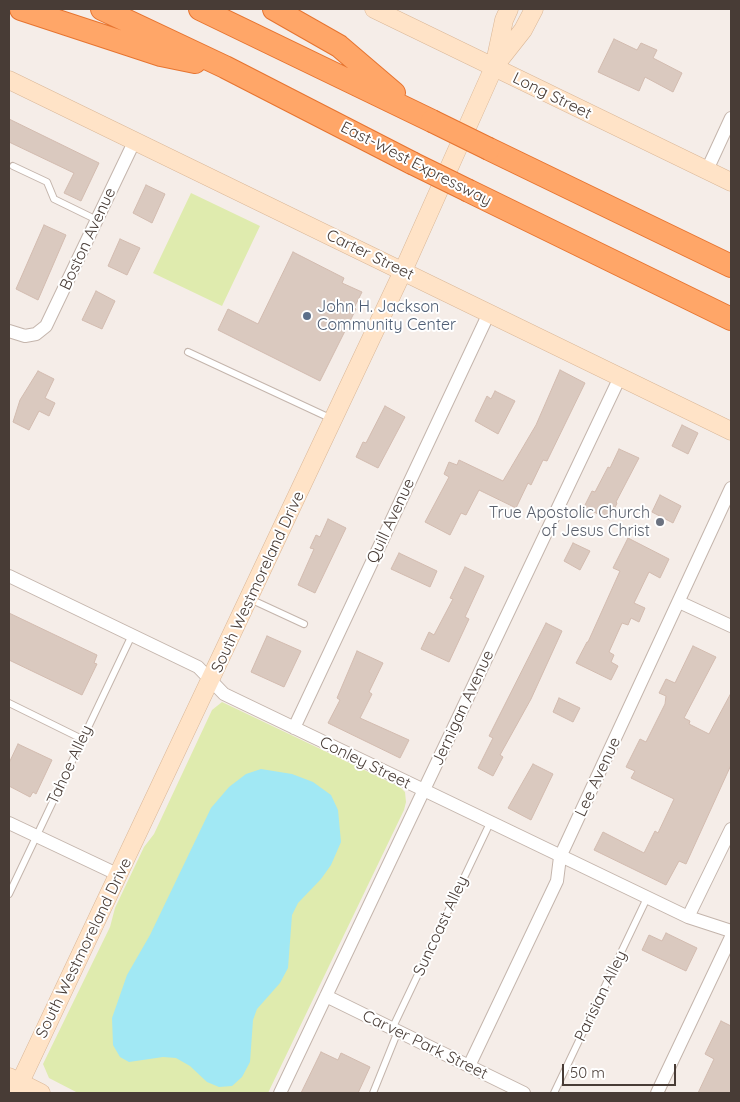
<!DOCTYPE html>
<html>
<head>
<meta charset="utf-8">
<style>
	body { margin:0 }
	#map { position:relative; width:740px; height:1102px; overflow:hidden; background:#f5ede8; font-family:Quicksand,sans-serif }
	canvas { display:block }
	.frame { position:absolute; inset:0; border:10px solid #483c36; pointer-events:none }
	.scale { position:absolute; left:562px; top:1064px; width:114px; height:22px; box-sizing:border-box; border:2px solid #483c36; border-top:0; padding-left:6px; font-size:15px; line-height:18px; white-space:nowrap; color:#483c36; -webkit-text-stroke:4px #fff; paint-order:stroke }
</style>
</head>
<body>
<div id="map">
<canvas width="740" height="1102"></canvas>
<div class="frame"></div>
<div class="scale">50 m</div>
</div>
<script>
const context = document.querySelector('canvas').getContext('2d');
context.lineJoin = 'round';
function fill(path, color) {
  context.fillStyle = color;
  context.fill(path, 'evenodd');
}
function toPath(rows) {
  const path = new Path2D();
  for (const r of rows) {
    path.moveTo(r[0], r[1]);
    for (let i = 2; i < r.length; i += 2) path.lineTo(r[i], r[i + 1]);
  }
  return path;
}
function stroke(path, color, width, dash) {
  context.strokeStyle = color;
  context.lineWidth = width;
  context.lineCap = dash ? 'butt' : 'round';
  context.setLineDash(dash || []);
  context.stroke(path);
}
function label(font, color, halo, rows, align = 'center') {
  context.font = font + ' Quicksand,sans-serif';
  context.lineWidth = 4;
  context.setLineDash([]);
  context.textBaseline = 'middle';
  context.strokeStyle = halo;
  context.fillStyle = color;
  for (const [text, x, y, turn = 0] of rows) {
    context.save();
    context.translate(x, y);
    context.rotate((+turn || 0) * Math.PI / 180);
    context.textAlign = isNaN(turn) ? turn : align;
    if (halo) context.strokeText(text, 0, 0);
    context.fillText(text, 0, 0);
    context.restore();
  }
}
fill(toPath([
	[191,193,260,226,222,306,153,273],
	[222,702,400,787,405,792,406,802,404,810,268,1093,78,1093,49,1078,43,1064,110,927,115,908,144,847,154,834,212,710]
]), '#dfebae');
fill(toPath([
	[261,769,292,774,313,782,331,795,338,810,341,842,331,865,321,879,298,903,292,915,288,968,280,983,257,1009,253,1020,250,1062,242,1077,232,1086,219,1087,207,1082,190,1066,176,1058,163,1057,129,1062,120,1057,113,1045,112,1018,127,975,150,935,211,808,229,787,246,774]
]), '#a1e8f4');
const building = toPath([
	[614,39,637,50,641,43,657,50,653,58,682,73,673,92,645,77,639,91,598,72,614,39],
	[9,119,99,163,81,201,64,193,74,173,9,142,9,119],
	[146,185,165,194,152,223,133,213,146,185],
	[44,225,66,235,38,300,16,289,44,225],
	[120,239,140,248,127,275,108,266,120,239],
	[293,252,344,278,342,283,362,292,354,308,356,309,320,381,218,330,228,309,258,324,293,252],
	[96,291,115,301,102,329,82,320,96,291],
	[560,370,585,383,547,461,543,460,531,485,528,483,516,508,479,490,466,515,461,513,450,535,425,522,449,477,444,474,449,462,457,465,459,460,503,481,536,425,560,370],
	[38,371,54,379,45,398,55,403,49,416,39,411,29,430,13,422,20,400,38,371],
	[495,391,515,401,498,434,475,421,487,396,491,399,495,391],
	[385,406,405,417,378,468,356,457,363,442,366,443,385,406],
	[682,425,698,433,688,454,672,446,682,425],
	[619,449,639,458,616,502,617,503,610,520,584,507,592,491,595,492,608,467,610,468,619,449],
	[660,495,681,506,673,523,652,512,660,495],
	[328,519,346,528,315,593,298,585,314,549,310,548,316,535,320,537,328,519],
	[628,538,669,559,660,578,649,572,634,603,645,608,639,622,631,618,628,625,622,623,609,652,614,655,611,662,618,666,611,680,576,663,587,642,588,642,620,571,613,568,628,538],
	[573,543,590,551,580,570,564,561,573,543],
	[399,553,437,571,430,587,391,569,399,553],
	[465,567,484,576,465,617,469,619,449,662,421,649,429,632,434,635,453,599,450,598,465,567],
	[9,613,97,655,94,663,97,664,82,695,9,660,9,613],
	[546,623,562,631,531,699,500,755,503,757,493,776,478,768,493,738,489,736,546,623],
	[267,636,301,651,284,687,251,672,267,636],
	[693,646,716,657,684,718,690,721,689,724,709,734,731,693,731,765,686,864,679,861,666,885,594,850,603,832,644,853,655,831,658,833,674,799,631,778,635,771,626,767,640,739,646,742,665,704,666,696,659,693,666,679,675,683,693,646],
	[357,651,383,663,369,692,372,694,360,718,409,740,400,758,328,723,340,700,337,698,357,651],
	[559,698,580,708,573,722,553,712,559,698],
	[18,744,52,760,36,794,33,792,30,797,9,786,9,763,18,744],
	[533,764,553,774,531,820,508,808,533,764],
	[666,933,697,948,686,971,642,950,649,935,662,941,666,933],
	[721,1021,731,1026,731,1093,698,1093,714,1059,705,1054,721,1021],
	[321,1052,338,1060,341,1053,370,1067,358,1093,301,1093,321,1052]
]);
fill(building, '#dac9bf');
stroke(building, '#d2bbaf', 1);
const lane = toPath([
	[13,166,47,182,54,199,97,220],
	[188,352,332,419],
	[250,599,304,624],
	[9,703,82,739],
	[9,894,132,635],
	[392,1029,490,823],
	[373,1093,398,1031],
	[554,1093,647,898]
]);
const street = toPath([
	[707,170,731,118],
	[9,331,25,336,36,334,46,326,135,140],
	[9,576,198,667,224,694,688,917,731,931],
	[679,602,731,626],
	[294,728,489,313],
	[9,823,119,875],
	[688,917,731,829],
	[326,996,524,1093],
	[469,1066,557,881,560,857,731,488],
	[280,1093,620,377],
	[657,1093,731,937]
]);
const secondary = toPath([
	[374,9,731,182],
	[497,63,523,30,534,9],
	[9,80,731,431],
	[9,1077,41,1093],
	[15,1093,403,271,494,67,504,20,509,9]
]);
const highway = toPath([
	[21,9,161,55,195,62],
	[102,9,225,67,412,163],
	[200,9,432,121],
	[274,9,339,46,394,93],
	[489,149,731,266],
	[469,191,731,319]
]);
stroke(lane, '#c4b5ac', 8);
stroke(street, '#c4b5ac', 14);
stroke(secondary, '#dab797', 19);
stroke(highway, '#e67430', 24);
stroke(lane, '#fff', 6);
stroke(street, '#fff', 12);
stroke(secondary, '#ffe3c7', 18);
stroke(highway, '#ffa668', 22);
const highwayBridge = toPath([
	[432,121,489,149],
	[412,163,469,191]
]);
stroke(highwayBridge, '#e67430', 24, []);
stroke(highwayBridge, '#ffa668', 22);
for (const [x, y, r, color] of [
	[307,316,5,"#5c6f8a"],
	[660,522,5,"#6b7280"]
]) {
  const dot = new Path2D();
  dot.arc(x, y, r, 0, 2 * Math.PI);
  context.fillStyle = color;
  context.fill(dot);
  stroke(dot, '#fff', 2);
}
label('16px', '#483c36', '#fff', [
	["Long Street",552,96,26],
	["East-West Expressway",416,164,27],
	["Boston Avenue",88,239,-65],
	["Carter Street",370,255,26],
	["Quill Avenue",391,521,-65],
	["South Westmoreland Drive",258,582,-65],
	["Jernigan Avenue",463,708,-65],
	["Conley Street",365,763,26],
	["Tahoe Alley",70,765,-65],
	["Lee Avenue",598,777,-65],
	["Suncoast Alley",441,926,-65],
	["South Westmoreland Drive",84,948,-64],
	["Parisian Alley",601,996,-64],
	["Carver Park Street",425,1045,26]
]);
label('16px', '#4e5e75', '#fff', [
	["John H. Jackson",317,307],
	["Community Center",317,325]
], 'left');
label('16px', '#5b616d', '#fff', [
	["True Apostolic Church",650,513],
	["of Jesus Christ",650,531]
], 'right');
</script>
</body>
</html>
